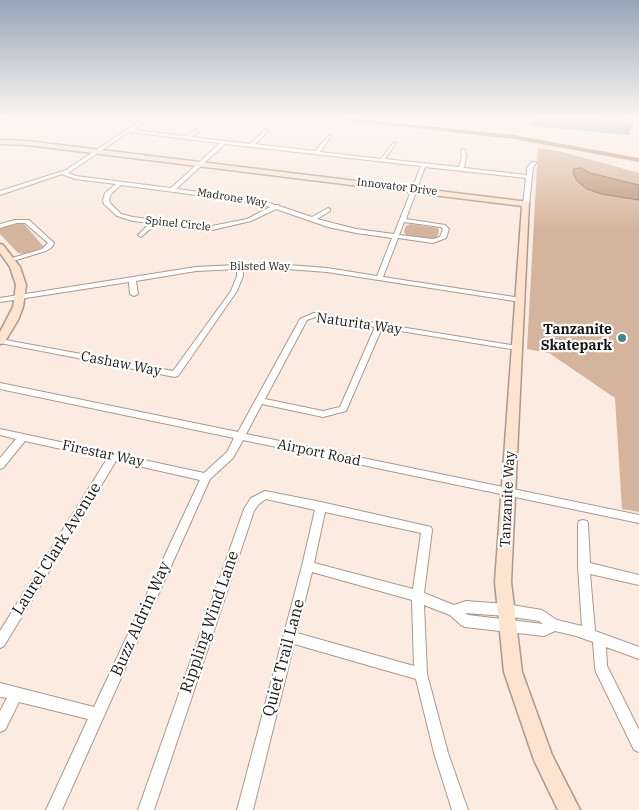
<!DOCTYPE html>
<html>
<head>
<meta charset="utf-8">
<style>
	body { margin:0 }
	canvas { display:block; background:#fbebe0 }
</style>
</head>
<body>
<canvas width="639" height="810"></canvas>
<script>
const context = document.querySelector('canvas').getContext('2d');
context.lineJoin = 'round';
function fill(path, color) {
  context.fillStyle = color;
  context.fill(path, 'evenodd');
}
function toPath(rows) {
  const path = new Path2D();
  for (const r of rows) {
    path.moveTo(r[0], r[1]);
    for (let i = 2; i < r.length; i += 2) path.lineTo(r[i], r[i + 1]);
  }
  return path;
}
function stroke(path, color, width, dash) {
  context.strokeStyle = color;
  context.lineWidth = width;
  context.lineCap = dash ? 'butt' : 'round';
  context.setLineDash(dash || []);
  context.stroke(path);
}
function label(font, color, halo, rows, align = 'center') {
  context.font = font + ' "IBM Plex Serif",serif';
  context.lineWidth = 4.5;
  context.setLineDash([]);
  context.textBaseline = 'middle';
  context.strokeStyle = halo;
  context.fillStyle = color;
  for (const [text, x, y, turn = 0] of rows) {
    context.save();
    context.translate(x, y);
    context.rotate((+turn || 0) * Math.PI / 180);
    context.textAlign = isNaN(turn) ? turn : align;
    if (halo) context.strokeText(text, 0, 0);
    context.fillText(text, 0, 0);
    context.restore();
  }
}
fill(toPath([
	[538,148,563,152,639,173,639,512,622,509,615,398,549,353,527,349],
	[17,223,23,223,44,247,25,254,18,253,0,234,0,229],
	[410,224,438,228,439,231,437,237,433,239,406,235,404,231,406,226]
]), '#d5b49d');
const water = toPath([
	[581,168,590,173,639,185,639,200,601,194,587,189,577,181,574,175,573,169,581,168]
]);
fill(water, '#b89175');
stroke(water, '#896c57', 1);
fill(toPath([
	[316,117,337,117,514,135,639,158,639,162,514,139,316,117]
]), '#b89175');
const street = toPath([
	[146,117,150,118,133,130,186,136,206,123,208,125,191,137,250,144,266,129,268,131,255,144,315,151,329,135,331,136,320,152,381,159,394,142,396,143,385,159,459,167,462,156,461,150,463,149,465,150,466,156,464,168,527,175,527,168,532,162,536,162,536,163,533,168,529,204,526,206,523,204,526,178,425,167,406,219,445,225,449,229,446,238,433,243,398,238,383,277,521,298,525,300,521,302,327,272,262,267,243,268,243,276,237,291,178,376,175,377,0,343,0,339,173,371,231,291,237,276,237,269,196,271,136,281,138,294,134,296,130,294,129,282,0,302,0,298,196,267,237,265,240,263,243,264,262,263,327,268,377,276,392,238,356,233,328,227,276,209,251,221,212,230,156,224,141,237,138,235,150,223,133,221,117,216,104,204,103,200,105,193,116,184,75,179,62,174,0,195,0,191,66,170,146,117],
	[129,132,186,139,220,143,171,188,76,176,68,173,129,132],
	[225,144,421,166,394,234,356,229,317,219,330,211,330,209,328,208,312,217,279,206,279,205,275,205,258,199,176,189,225,144],
	[121,185,257,203,270,207,247,219,212,226,193,225,133,217,121,214,110,203,109,200,111,194,121,185],
	[404,222,441,227,443,229,440,237,433,239,399,235,404,222],
	[15,220,29,220,53,242,54,243,52,247,46,251,13,261,9,261,9,259,42,249,48,243,25,223,17,223,0,228,0,224,15,220],
	[314,313,517,346,521,348,517,350,382,328,346,411,323,417,262,404,246,434,639,515,639,523,243,440,233,458,210,479,62,810,46,810,88,719,19,702,5,730,0,732,0,711,7,698,0,697,0,683,94,707,200,480,116,461,4,646,0,648,0,631,107,459,25,441,3,468,0,469,0,458,16,439,0,435,0,429,204,473,227,452,234,438,0,389,0,383,238,432,300,319,314,313],
	[315,317,375,327,340,407,323,411,265,399,307,320,315,317],
	[265,491,321,502,431,527,432,530,424,593,454,605,466,601,506,604,542,610,557,620,582,626,578,567,578,524,579,521,583,520,587,521,588,524,590,563,639,575,639,585,590,574,595,631,639,647,639,659,606,647,607,666,639,730,639,752,634,750,596,672,595,667,593,642,576,636,555,631,544,636,465,627,461,625,450,615,424,605,427,674,448,753,468,810,452,810,434,753,416,679,294,644,253,810,237,810,302,566,315,510,266,499,259,504,254,511,154,810,138,810,244,509,251,498,265,491],
	[325,512,421,533,413,589,314,563,325,512],
	[312,572,412,600,414,666,297,633,312,572],
	[465,613,506,616,539,621,543,624,468,615,465,613]
]);
const secondary = toPath([
	[0,140,27,141,529,202,511,582,522,672,552,755,580,810,558,810,534,760,504,672,495,582,522,206,27,145,0,144,0,140],
	[0,244,3,245,20,267,26,285,23,307,18,320,4,343,0,344,0,332,13,307,16,285,10,267,0,253,0,244]
]);
stroke(street, '#a9998f', 2);
stroke(secondary, '#a9998f', 3);
fill(street, '#fff');
fill(secondary, '#fde4d1');
fill(toPath([
	[532,117,631,117,633,124,629,135,531,126]
]), '#84b8bf');
fill(toPath([
	[0,117,35,117,0,120]
]), '#6c969b');
const building = toPath([
	[561,117,631,117,633,124,561,117]
]);
fill(building, '#9ad6de');
stroke(building, '#6c969b', 1);
const sky = context.createLinearGradient(0, 0, 0, 231);
sky.addColorStop(0, '#95a6ba');
sky.addColorStop(0.51, '#fdf6f1');
sky.addColorStop(1, '#fdf6f100');
context.fillStyle = sky;
context.fillRect(0, 0, 639, 231);
for (const [x, y, r, color] of [
	[622,338,5,"#3f858e"]
]) {
  const dot = new Path2D();
  dot.arc(x, y, r, 0, 2 * Math.PI);
  context.fillStyle = color;
  context.fill(dot);
  stroke(dot, '#fff', 2);
}
label('11px', '#1c1612', '#fff', [
	["Innovator Drive",397,187,7],
	["Madrone Way",232,198,9],
	["Spinel Circle",178,224,6],
	["Bilsted Way",260,267]
]);
label('14px', '#1c1612', '#fff', [
	["Naturita Way",359,324,8],
	["Cashaw Way",121,364,11],
	["Airport Road",319,453,12],
	["Firestar Way",103,454,12],
	["Tanzanite Way",508,499,-87]
]);
label('bold 14px', '#1c1612', '#fff', [
	["Tanzanite",612,330],
	["Skatepark",612,346]
], 'right');
label('16px', '#1c1612', '#fff', [
	["Laurel Clark Avenue",57,549,-58],
	["Buzz Aldrin Way",141,619,-66],
	["Rippling Wind Lane",210,622,-71],
	["Quiet Trail Lane",284,658,-75]
]);
</script>
</body>
</html>
